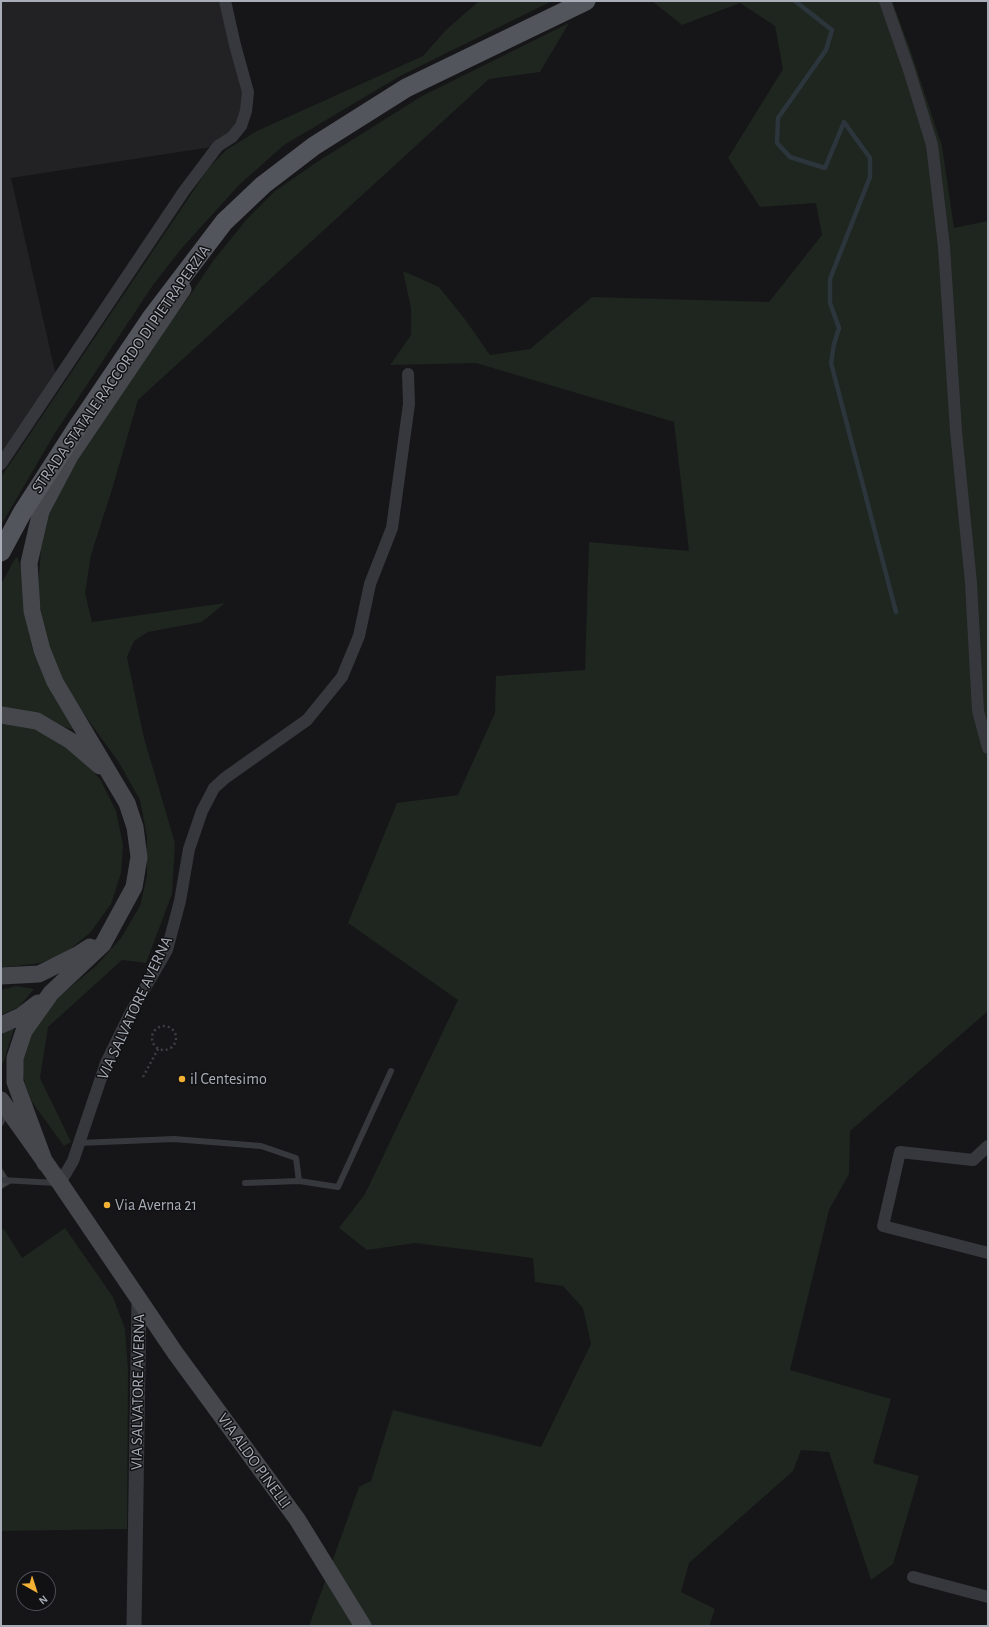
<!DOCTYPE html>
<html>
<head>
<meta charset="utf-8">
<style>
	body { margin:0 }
	#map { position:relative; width:989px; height:1627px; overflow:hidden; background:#161618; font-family:"Alegreya Sans",sans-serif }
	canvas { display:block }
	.frame { position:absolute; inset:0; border:2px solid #a8adb8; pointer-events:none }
	.north { position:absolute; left:16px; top:1571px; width:40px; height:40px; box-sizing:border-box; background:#111113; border:1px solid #4d4f55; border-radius:50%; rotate:141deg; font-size:11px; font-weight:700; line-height:16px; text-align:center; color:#a8adb8 }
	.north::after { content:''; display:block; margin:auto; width:14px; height:18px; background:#f2b134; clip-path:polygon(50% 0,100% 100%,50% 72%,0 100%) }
</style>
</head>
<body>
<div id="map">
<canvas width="989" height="1627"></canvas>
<div class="frame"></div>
<div class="north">N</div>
</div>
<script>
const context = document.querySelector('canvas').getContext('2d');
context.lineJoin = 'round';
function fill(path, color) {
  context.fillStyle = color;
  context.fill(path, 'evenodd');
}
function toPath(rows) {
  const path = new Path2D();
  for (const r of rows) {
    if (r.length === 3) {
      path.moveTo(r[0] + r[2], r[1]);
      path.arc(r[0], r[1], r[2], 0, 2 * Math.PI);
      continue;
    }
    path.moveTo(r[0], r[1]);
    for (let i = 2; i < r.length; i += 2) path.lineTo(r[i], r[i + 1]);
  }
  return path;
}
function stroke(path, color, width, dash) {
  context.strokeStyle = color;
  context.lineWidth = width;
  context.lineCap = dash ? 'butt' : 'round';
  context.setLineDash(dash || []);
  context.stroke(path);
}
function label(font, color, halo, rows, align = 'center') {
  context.font = font + ' "Alegreya Sans",sans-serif';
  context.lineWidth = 3;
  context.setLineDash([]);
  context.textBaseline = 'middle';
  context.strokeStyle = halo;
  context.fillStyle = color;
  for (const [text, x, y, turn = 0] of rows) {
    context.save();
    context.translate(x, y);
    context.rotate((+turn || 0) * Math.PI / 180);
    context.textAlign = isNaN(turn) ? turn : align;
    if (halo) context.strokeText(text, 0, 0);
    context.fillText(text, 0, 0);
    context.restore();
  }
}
fill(toPath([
	[1,1,225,1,246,111,218,146,11,178,57,380,1,464]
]), '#222225');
fill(toPath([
	[479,1,552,1,400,76,284,145,239,185,181,249,153,285,55,433,1,525,1,477,208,169,226,150,257,131,423,56,446,30],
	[652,1,892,1,910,49,942,146,954,228,988,221,988,1011,850,1131,849,1174,829,1210,790,1370,891,1399,873,1463,919,1476,893,1564,871,1580,829,1452,801,1450,793,1471,689,1563,681,1592,715,1609,709,1626,309,1626,359,1487,371,1481,393,1410,541,1447,591,1344,583,1308,563,1286,535,1282,533,1258,415,1243,367,1250,339,1228,365,1194,458,1000,348,923,397,803,458,795,495,713,496,676,585,670,589,542,689,551,674,422,476,363,390,365,411,335,411,308,403,271,439,287,464,318,490,355,530,349,592,297,769,302,822,235,816,203,760,207,728,158,783,69,775,26,740,3,682,25],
	[569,23,540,72,489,79,138,400,113,486,91,555,85,593,92,622,225,603,202,622,148,632,134,641,127,657,144,738,175,843,172,894,146,963,122,960,48,1027,40,1078,71,1142,64,1146,32,1102,25,1084,21,1061,32,1029,56,999,97,965,121,938,140,906,147,876,147,837,140,800,118,761,78,706,59,673,44,634,38,590,41,547,48,511,72,462,153,345,189,297,213,261,247,219,275,191,317,162,422,96],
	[16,557,18,558,22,573,24,609,32,647,49,687,75,730,64,727,42,715,1,708,1,584],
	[1,722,42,728,75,751,100,779,116,811,123,845,121,873,111,904,90,933,65,953,40,963,7,967,1,967],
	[16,986,34,989,19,1007,1,1015,1,990],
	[14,1028,3,1064,1,1060,1,1032],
	[65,1228,113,1297,125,1329,128,1370,127,1529,1,1531,1,1230,4,1229,22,1258]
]), '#1e261f');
stroke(toPath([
	[795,1,832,30,826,50,778,118,777,143,790,157,825,168,844,122,870,158,870,177,830,279,830,303,839,328,834,344,831,363,896,612]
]), '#2c353c', 4.5);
const building = toPath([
	[1,1167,11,1183,1,1189,1,1167]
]);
fill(building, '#404145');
stroke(building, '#303034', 1);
stroke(toPath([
	[164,1038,12],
	[143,1077,158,1049]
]), '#3d3f44', 2.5, [2, 3]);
stroke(toPath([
	[1,1123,7,1111],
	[79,1143,174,1139,261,1146,296,1158,299,1181],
	[1,1180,57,1183],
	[245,1183,299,1181,338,1187,391,1071]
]), '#37383d', 6);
stroke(toPath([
	[885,1,909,70,932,145,944,247,956,431,971,583,978,711,988,748],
	[1,464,184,191,218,146,232,137,241,126,246,111,248,92,235,45,225,1],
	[988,1146,973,1160,900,1152,883,1226,988,1253],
	[60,1183,73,1161,106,1063,131,1012,167,950,180,901,189,849,202,811,214,788,225,778,307,720,342,677,359,636,370,584,392,528,409,404,408,374],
	[913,1577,988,1597]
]), '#37383d', 12);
stroke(toPath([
	[134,1626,139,1300]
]), '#37383d', 15);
stroke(toPath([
	[1,715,37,721,71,741,100,766],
	[1,976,39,974,79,954,90,947],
	[1,1025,21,1016,38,1003],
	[1,1100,60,1183,176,1354,297,1519,363,1626],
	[45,1163,15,1082,15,1058,24,1031,51,993,103,944,134,887,139,857,135,827,127,803,55,682,42,650,32,611,29,563,41,511,70,456,183,289]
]), '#45474d', 17);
stroke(toPath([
	[1,552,22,513,80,423,151,318,224,222,263,185,314,146,406,88,586,1]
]), '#53555c', 19);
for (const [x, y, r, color] of [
	[182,1079,4,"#f2b134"],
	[107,1205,4,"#f2b134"]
]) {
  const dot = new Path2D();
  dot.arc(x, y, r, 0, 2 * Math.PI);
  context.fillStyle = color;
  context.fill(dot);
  stroke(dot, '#111113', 1.5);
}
label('16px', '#a8adb8', '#111113', [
	["STRADA STATALE RACCORDO DI PIETRAPERZIA",121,369,-55],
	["VIA SALVATORE AVERNA",135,1008,-65],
	["VIA SALVATORE AVERNA",138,1392,-89],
	["VIA ALDO PINELLI",254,1461,54]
]);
label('16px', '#a8adb8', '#111113', [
	["il Centesimo",190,1079],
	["Via Averna 21",115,1205]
], 'left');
</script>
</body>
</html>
